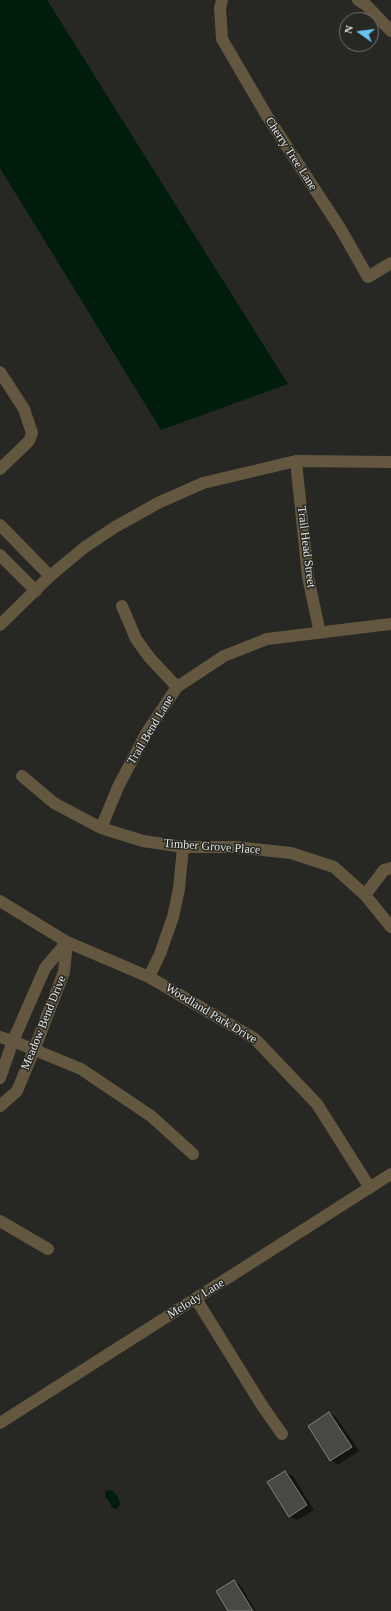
<!DOCTYPE html>
<html>
<head>
<meta charset="utf-8">
<style>
	body { margin:0 }
	#map { position:relative; width:391px; height:1611px; overflow:hidden; background:#272723; font-family:"Times New Roman",serif }
	canvas { display:block }
	.north { position:absolute; left:339px; top:12px; width:40px; height:40px; box-sizing:border-box; background:#272723; border:1px solid #72726e; border-radius:50%; rotate:284deg; font-size:11px; font-weight:700; line-height:16px; text-align:center; color:#e2e2df }
	.north::after { content:''; display:block; margin:auto; width:14px; height:18px; background:#65c5ee; clip-path:polygon(50% 0,100% 100%,50% 72%,0 100%) }
</style>
</head>
<body>
<div id="map">
<canvas width="391" height="1611"></canvas>
<div class="north">N</div>
</div>
<script>
const context = document.querySelector('canvas').getContext('2d');
context.lineJoin = 'round';
function fill(path, color) {
  context.fillStyle = color;
  context.fill(path, 'evenodd');
}
function toPath(rows) {
  const path = new Path2D();
  for (const r of rows) {
    path.moveTo(r[0], r[1]);
    for (let i = 2; i < r.length; i += 2) path.lineTo(r[i], r[i + 1]);
  }
  return path;
}
function stroke(path, color, width, dash) {
  context.strokeStyle = color;
  context.lineWidth = width;
  context.lineCap = dash ? 'butt' : 'round';
  context.setLineDash(dash || []);
  context.stroke(path);
}
function label(font, color, halo, rows, align = 'center') {
  context.font = font + ' "Times New Roman",serif';
  context.lineWidth = 3;
  context.setLineDash([]);
  context.textBaseline = 'middle';
  context.strokeStyle = halo;
  context.fillStyle = color;
  for (const [text, x, y, turn = 0] of rows) {
    context.save();
    context.translate(x, y);
    context.rotate((+turn || 0) * Math.PI / 180);
    context.textAlign = isNaN(turn) ? turn : align;
    if (halo) context.strokeText(text, 0, 0);
    context.fillText(text, 0, 0);
    context.restore();
  }
}
fill(toPath([
	[0,0,47,0,288,384,161,430,0,168],
	[109,1490,113,1491,119,1499,120,1504,117,1509,112,1508,110,1503,105,1497,105,1492]
]), '#001d0b');
fill(toPath([
	[330,1413,337,1418,359,1451,338,1465,331,1460],
	[285,1472,293,1476,314,1510,297,1520,289,1516],
	[234,1581,240,1585,256,1611,229,1611]
]), '#0007');
const building = toPath([
	[329,1412,352,1447,330,1461,308,1426,329,1412],
	[285,1471,307,1505,289,1517,267,1482,285,1471],
	[234,1580,253,1611,228,1611,216,1591,234,1580]
]);
fill(building, '#474945');
stroke(building, '#7d807b', 1);
stroke(toPath([
	[222,0,220,8,222,39,267,116,340,228,368,277,391,263],
	[358,0,366,5,391,31],
	[0,372,24,409,32,433,29,441,0,469],
	[296,461,308,577,320,633],
	[0,525,50,576],
	[0,555,36,591],
	[122,606,136,639,149,657,177,687],
	[0,625,50,576,85,547,115,527,158,503,203,483,296,461,391,462],
	[22,776,54,803,101,828,143,841,183,847,235,847,291,853,334,867,365,895,391,927],
	[101,828,118,787,147,732,177,687,224,656,267,639,391,624],
	[365,895,384,870,391,868],
	[0,901,67,942,149,977,255,1039,317,1104,370,1188],
	[149,977,160,954,173,917,179,889,183,847],
	[0,1037,13,1041,81,1069,151,1116,193,1154],
	[0,1078,13,1041,45,968,67,942],
	[0,1106,17,1091,34,1050,64,972,67,942],
	[0,1221,48,1249],
	[196,1299,263,1407,282,1434],
	[0,1423,391,1174]
]), '#64573f', 12);
label('12px', '#e2e2df', '#272723', [
	["Cherry Tree Lane",291,154,57],
	["Trail Head Street",306,547,83],
	["Trail Bend Lane",151,730,-59],
	["Timber Grove Place",212,847,4],
	["Woodland Park Drive",211,1014,31],
	["Meadow Bend Drive",44,1023,-68],
	["Melody Lane",196,1299,-32]
]);
</script>
</body>
</html>
